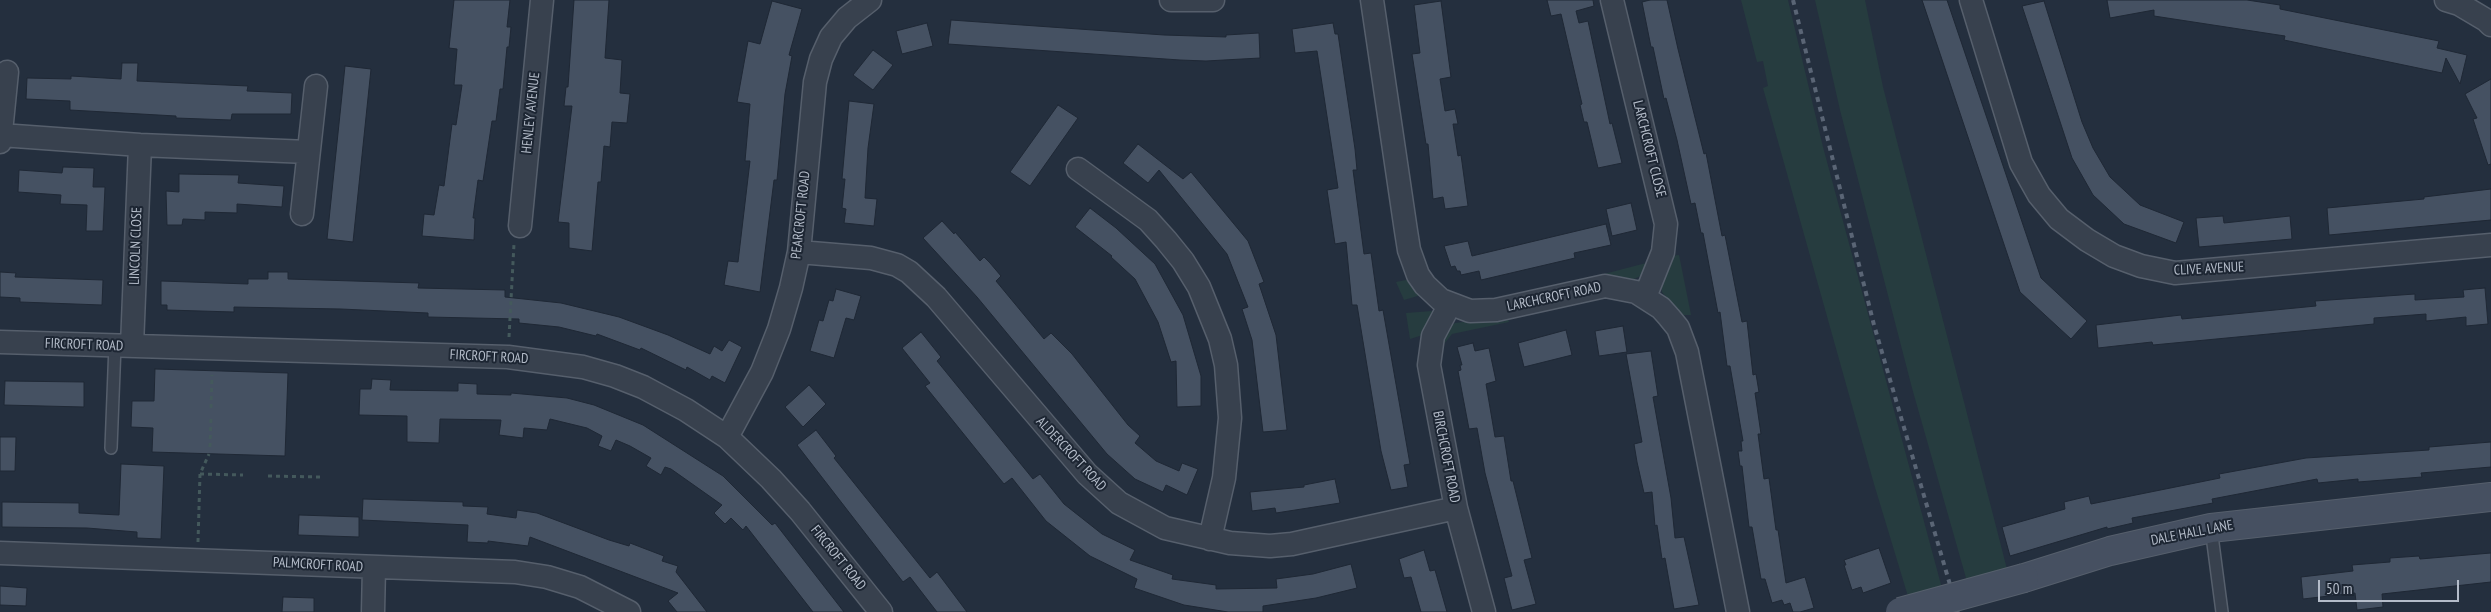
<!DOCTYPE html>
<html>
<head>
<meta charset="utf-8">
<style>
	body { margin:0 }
	#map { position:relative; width:2491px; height:612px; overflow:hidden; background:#242f3e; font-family:"PT Sans Narrow",sans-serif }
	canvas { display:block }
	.scale { position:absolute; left:2318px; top:580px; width:141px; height:22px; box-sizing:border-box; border:2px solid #b4bcc9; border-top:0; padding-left:6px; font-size:15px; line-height:18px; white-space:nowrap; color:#b4bcc9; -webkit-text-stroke:4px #1d2633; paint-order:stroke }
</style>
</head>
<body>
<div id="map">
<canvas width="2491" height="612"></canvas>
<div class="scale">50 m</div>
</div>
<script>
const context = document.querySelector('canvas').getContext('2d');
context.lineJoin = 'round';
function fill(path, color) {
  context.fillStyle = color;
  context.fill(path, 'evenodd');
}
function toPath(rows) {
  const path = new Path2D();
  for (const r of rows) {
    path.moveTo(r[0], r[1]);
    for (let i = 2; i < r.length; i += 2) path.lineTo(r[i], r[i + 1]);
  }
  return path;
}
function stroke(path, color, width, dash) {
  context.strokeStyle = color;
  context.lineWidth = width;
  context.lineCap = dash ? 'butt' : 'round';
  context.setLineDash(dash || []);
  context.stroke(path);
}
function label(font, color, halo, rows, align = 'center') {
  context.font = font + ' "PT Sans Narrow",sans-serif';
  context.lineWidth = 4;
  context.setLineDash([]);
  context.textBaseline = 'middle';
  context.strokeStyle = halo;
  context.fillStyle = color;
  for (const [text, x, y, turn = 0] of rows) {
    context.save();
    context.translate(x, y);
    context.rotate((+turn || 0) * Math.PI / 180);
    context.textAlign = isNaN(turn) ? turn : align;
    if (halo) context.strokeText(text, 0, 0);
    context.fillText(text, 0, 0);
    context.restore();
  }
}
fill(toPath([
	[1741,0,1788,0,1823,147,1943,592,1910,603,1874,484,1763,88,1768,86,1763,61,1757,62],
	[1815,0,1865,0,1883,87,2008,573,1968,585,1912,388,1840,110],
	[1679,255,1691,315,1681,315,1662,292,1662,283,1670,256],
	[1650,262,1643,275,1634,279,1600,275],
	[1411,279,1421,295,1404,300,1396,282],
	[1432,311,1426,334,1410,339,1406,313],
	[1507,317,1509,322,1452,334,1440,349,1440,339,1449,327,1455,323]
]), '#263c3f');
const building = toPath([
	[454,0,510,0,507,27,511,27,509,47,507,47,503,89,500,89,496,121,492,121,483,181,478,180,473,218,475,218,474,240,422,236,424,214,434,215,439,185,444,186,452,124,456,125,462,85,454,85,457,49,449,48,454,0],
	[574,0,609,0,605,58,622,60,620,93,630,94,627,123,612,122,610,147,604,146,601,182,598,182,592,251,569,248,569,223,558,222,572,106,564,106,566,87,568,87,574,0],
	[1547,0,1593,0,1594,6,1576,11,1579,23,1588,21,1610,124,1612,123,1622,163,1598,168,1587,122,1584,122,1580,105,1582,104,1561,14,1551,16,1547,0],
	[1650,0,1667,0,1678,49,1704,154,1706,153,1722,236,1725,235,1742,322,1747,321,1753,375,1756,374,1759,392,1755,393,1761,434,1758,434,1764,479,1769,478,1776,530,1778,530,1786,583,1805,577,1814,608,1800,612,1793,612,1790,603,1784,605,1782,600,1772,603,1765,579,1761,579,1752,527,1749,527,1742,466,1740,466,1738,451,1742,451,1741,441,1743,441,1730,366,1727,366,1720,312,1718,313,1703,233,1701,233,1695,203,1691,204,1677,140,1666,98,1664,99,1653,47,1651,47,1642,2,1650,0],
	[1922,0,1947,0,2041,278,2087,321,2071,339,2020,292,1922,0],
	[2107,0,2247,0,2280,5,2280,9,2439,41,2437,48,2467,55,2460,84,2446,58,2442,73,2284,40,2285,36,2154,16,2154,10,2110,18,2107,0],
	[772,1,802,9,789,55,792,56,785,94,777,180,774,180,760,292,724,285,728,261,738,262,750,161,745,161,750,104,737,102,748,41,760,44,772,1],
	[1441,1,1451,77,1440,79,1445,111,1455,109,1458,124,1453,124,1458,156,1461,155,1468,206,1445,209,1443,197,1433,199,1428,144,1426,144,1412,54,1420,53,1414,5,1441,1],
	[2044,1,2082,122,2093,148,2110,177,2140,205,2184,222,2176,243,2124,224,2093,195,2072,158,2022,6,2044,1],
	[951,20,1164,35,1226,37,1226,35,1259,33,1260,58,1206,61,1180,60,948,44,951,20],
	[927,23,933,46,902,54,896,31,927,23],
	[1333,23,1335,34,1338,34,1355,149,1357,170,1353,170,1364,254,1371,253,1379,311,1383,310,1410,464,1404,465,1408,487,1391,490,1381,451,1357,305,1352,305,1346,242,1335,244,1327,190,1338,188,1317,51,1295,53,1292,29,1333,23],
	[873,50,893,65,873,90,853,75,873,50],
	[122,63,138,63,137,81,248,86,247,91,292,93,291,114,232,114,231,120,176,118,176,116,70,110,70,101,26,99,27,78,71,79,71,76,121,79,122,63],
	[345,66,371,69,353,242,327,239,345,66],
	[2491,79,2491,164,2488,165,2473,119,2477,118,2465,94,2491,79],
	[849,101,874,104,868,148,865,198,877,199,874,226,844,223,846,209,842,208,845,179,842,179,849,101],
	[1058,105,1078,118,1030,186,1010,172,1058,105],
	[1138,144,1183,179,1191,172,1248,241,1264,282,1259,284,1276,335,1287,430,1263,432,1252,340,1242,309,1248,307,1227,254,1159,170,1148,183,1123,163,1138,144],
	[63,167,94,168,93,187,105,187,103,231,86,231,87,205,60,204,61,195,18,192,19,170,62,173,63,167],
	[179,174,239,175,238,183,284,186,282,207,237,204,237,213,205,212,205,220,183,219,182,225,167,225,166,191,179,192,179,174],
	[2491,189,2491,220,2329,235,2327,208,2424,199,2424,197,2491,189],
	[1631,203,1637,230,1612,236,1606,209,1631,203],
	[1090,208,1116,228,1155,264,1183,315,1201,376,1201,406,1177,407,1176,361,1171,362,1158,322,1135,279,1111,257,1112,256,1075,227,1090,208],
	[2223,216,2224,223,2290,216,2292,239,2199,247,2196,218,2223,216],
	[942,221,954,234,955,232,980,261,984,257,990,263,1001,276,996,281,1044,339,1051,333,1072,354,1128,425,1140,436,1135,443,1156,461,1179,471,1182,463,1198,469,1187,495,1166,485,1163,492,1135,479,1107,454,977,297,923,238,942,221],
	[1606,224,1611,245,1574,253,1575,258,1481,280,1479,271,1461,275,1460,271,1457,271,1455,266,1451,267,1444,246,1468,241,1472,256,1606,224],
	[0,272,16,273,15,277,103,280,102,305,20,302,20,298,0,297,0,272],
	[268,272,288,272,288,279,419,283,418,288,505,290,505,297,561,303,619,317,668,335,710,354,714,346,722,351,729,340,742,347,725,383,712,376,710,380,687,367,686,370,641,348,640,350,597,334,596,336,559,327,519,323,519,319,428,317,428,313,341,309,234,307,234,312,167,310,167,305,161,305,161,281,248,284,248,279,268,279,268,272],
	[2485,288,2488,324,2466,326,2466,317,2426,321,2426,314,2374,318,2374,324,2153,345,2152,342,2098,348,2096,325,2181,315,2182,319,2316,306,2315,301,2372,297,2415,294,2415,300,2464,297,2463,290,2485,288],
	[836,289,861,296,854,320,846,318,834,358,810,351,819,320,823,321,829,300,833,301,836,289],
	[1623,326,1627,352,1599,356,1595,331,1623,326],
	[1566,330,1572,355,1524,367,1518,343,1566,330],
	[921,332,941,357,937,361,1033,479,1040,474,1064,504,1102,534,1135,550,1130,560,1173,575,1172,579,1216,585,1216,589,1277,588,1276,579,1313,574,1351,564,1357,588,1316,598,1263,606,1263,612,1228,612,1184,605,1134,588,1137,579,1090,556,1046,521,1012,478,1004,484,925,386,930,383,902,348,921,332],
	[1473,343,1475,351,1489,348,1496,381,1486,384,1495,437,1504,436,1511,481,1513,481,1532,558,1524,560,1536,604,1512,610,1504,578,1512,576,1485,473,1477,428,1469,429,1458,371,1461,370,1460,365,1462,365,1457,347,1473,343],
	[1651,351,1658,396,1653,397,1671,498,1675,538,1684,537,1699,605,1674,609,1665,558,1662,559,1657,525,1655,526,1652,492,1644,493,1637,462,1634,444,1642,442,1626,354,1651,351],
	[155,369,288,373,285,456,152,452,153,428,131,427,132,401,154,401,155,369],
	[372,379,391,380,390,390,458,391,458,383,477,384,477,394,511,395,511,393,567,398,594,405,643,425,723,476,772,525,775,523,844,612,813,612,746,526,743,530,731,518,725,524,714,513,722,505,671,469,665,467,661,475,646,466,651,458,630,446,616,440,611,451,598,446,602,436,587,428,550,419,547,430,524,428,523,438,499,435,501,420,440,419,439,443,407,442,407,416,359,415,360,389,371,389,372,379],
	[5,381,84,382,84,407,4,405,5,381],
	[809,385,826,404,803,427,785,407,809,385],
	[816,430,836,456,834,458,930,578,937,572,967,612,937,612,910,577,903,582,797,445,816,430],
	[0,437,16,437,15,471,0,471,0,437],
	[2491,442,2491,467,2421,473,2422,477,2358,482,2358,479,2318,483,2317,479,2212,499,2213,503,2132,518,2133,523,2107,529,2107,527,2010,556,2002,527,2065,509,2064,502,2089,496,2091,504,2220,478,2219,474,2306,458,2429,450,2429,447,2491,442],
	[121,464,164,466,161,539,137,538,137,532,87,528,2,527,2,502,79,503,79,513,119,515,121,464],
	[1335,479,1340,503,1276,513,1275,508,1252,511,1250,492,1304,487,1304,485,1335,479],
	[363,499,463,502,463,506,488,507,487,514,516,518,517,510,537,513,609,540,629,546,630,543,664,556,662,561,678,566,676,572,707,612,677,612,668,601,678,593,530,537,528,546,488,541,488,543,467,542,468,525,362,520,363,499],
	[299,515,359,517,359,537,298,535,299,515],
	[1879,548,1891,583,1863,593,1861,587,1852,590,1844,565,1846,565,1844,560,1879,548],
	[1424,550,1430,571,1435,570,1447,612,1421,612,1411,577,1404,578,1399,559,1424,550],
	[2491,553,2491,582,2382,594,2383,607,2357,610,2355,593,2303,599,2301,577,2353,571,2352,565,2390,562,2390,558,2419,556,2420,559,2491,553],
	[0,586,27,588,26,606,0,605,0,586],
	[283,597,314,598,314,612,282,612,283,597]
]);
fill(building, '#455162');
stroke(building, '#1f2835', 1);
const lane = toPath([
	[111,448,115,345],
	[2211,528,2222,612]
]);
const street = toPath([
	[1171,0,1213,0],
	[1372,0,1406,231,1409,250,1418,275,1425,285,1441,300,1470,311,1496,310,1605,286,1636,292,1661,308,1669,317,1678,328,1687,352,1738,612],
	[1612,0,1666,224,1663,252,1645,297],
	[1971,0,2021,163,2039,195,2059,219,2087,240,2114,256,2141,266,2175,273,2491,245],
	[2446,0,2459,4,2486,20,2491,25],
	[1,135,140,145,308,152],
	[0,142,7,72],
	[1078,169,1148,220,1166,240,1183,261,1199,287,1220,339,1226,365,1230,418,1224,478,1210,539],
	[302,214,316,86],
	[520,226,542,0],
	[799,252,871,258,897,265,909,272,936,297,1087,474,1119,503,1165,528,1230,543,1270,546,1292,544,1456,508],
	[1450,304,1433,336,1429,365,1456,508,1484,612],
	[0,342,508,357,583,367,615,376,643,387,686,410,727,437,771,479,800,511,881,612],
	[132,346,140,145],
	[727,437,762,372,779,329,791,288,799,252,815,82,821,59,831,37,847,18,870,0],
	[0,553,515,572,547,577,580,587,629,612],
	[373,612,374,567]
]);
const secondary = toPath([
	[2024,578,2110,551,2211,528,2491,497]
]);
stroke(lane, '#565f6c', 14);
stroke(street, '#565f6c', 25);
stroke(secondary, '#565f6c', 30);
stroke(toPath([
	[509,337,514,244],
	[211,408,212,375],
	[210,447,211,416],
	[200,474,243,475],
	[268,476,320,477],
	[198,542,200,474,209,454]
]), '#44595c', 3, [4, 4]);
stroke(lane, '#38414e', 11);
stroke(street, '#38414e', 22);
stroke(secondary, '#465061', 28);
stroke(toPath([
	[1793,0,1874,325,1958,612]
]), '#5a6575', 4, [5, 5]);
const secondaryBridge = toPath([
	[1900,612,2024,578]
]);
stroke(secondaryBridge, '#565f6c', 30, []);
stroke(secondaryBridge, '#465061', 28);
label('14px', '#b4bcc9', '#1d2633', [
	["HENLEY AVENUE",531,113,-84],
	["LARCHCROFT CLOSE",1649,149,76],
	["PEARCROFT ROAD",801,215,-84],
	["LINCOLN CLOSE",136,246,-88],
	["CLIVE AVENUE",2209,269,-3],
	["LARCHCROFT ROAD",1554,297,-12],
	["FIRCROFT ROAD",84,345,2],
	["FIRCROFT ROAD",489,357,3],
	["ALDERCROFT ROAD",1071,454,47],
	["BIRCHCROFT ROAD",1446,457,79],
	["DALE HALL LANE",2192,533,-11],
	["FIRCROFT ROAD",838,558,51],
	["PALMCROFT ROAD",318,565,3]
]);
</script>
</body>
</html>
